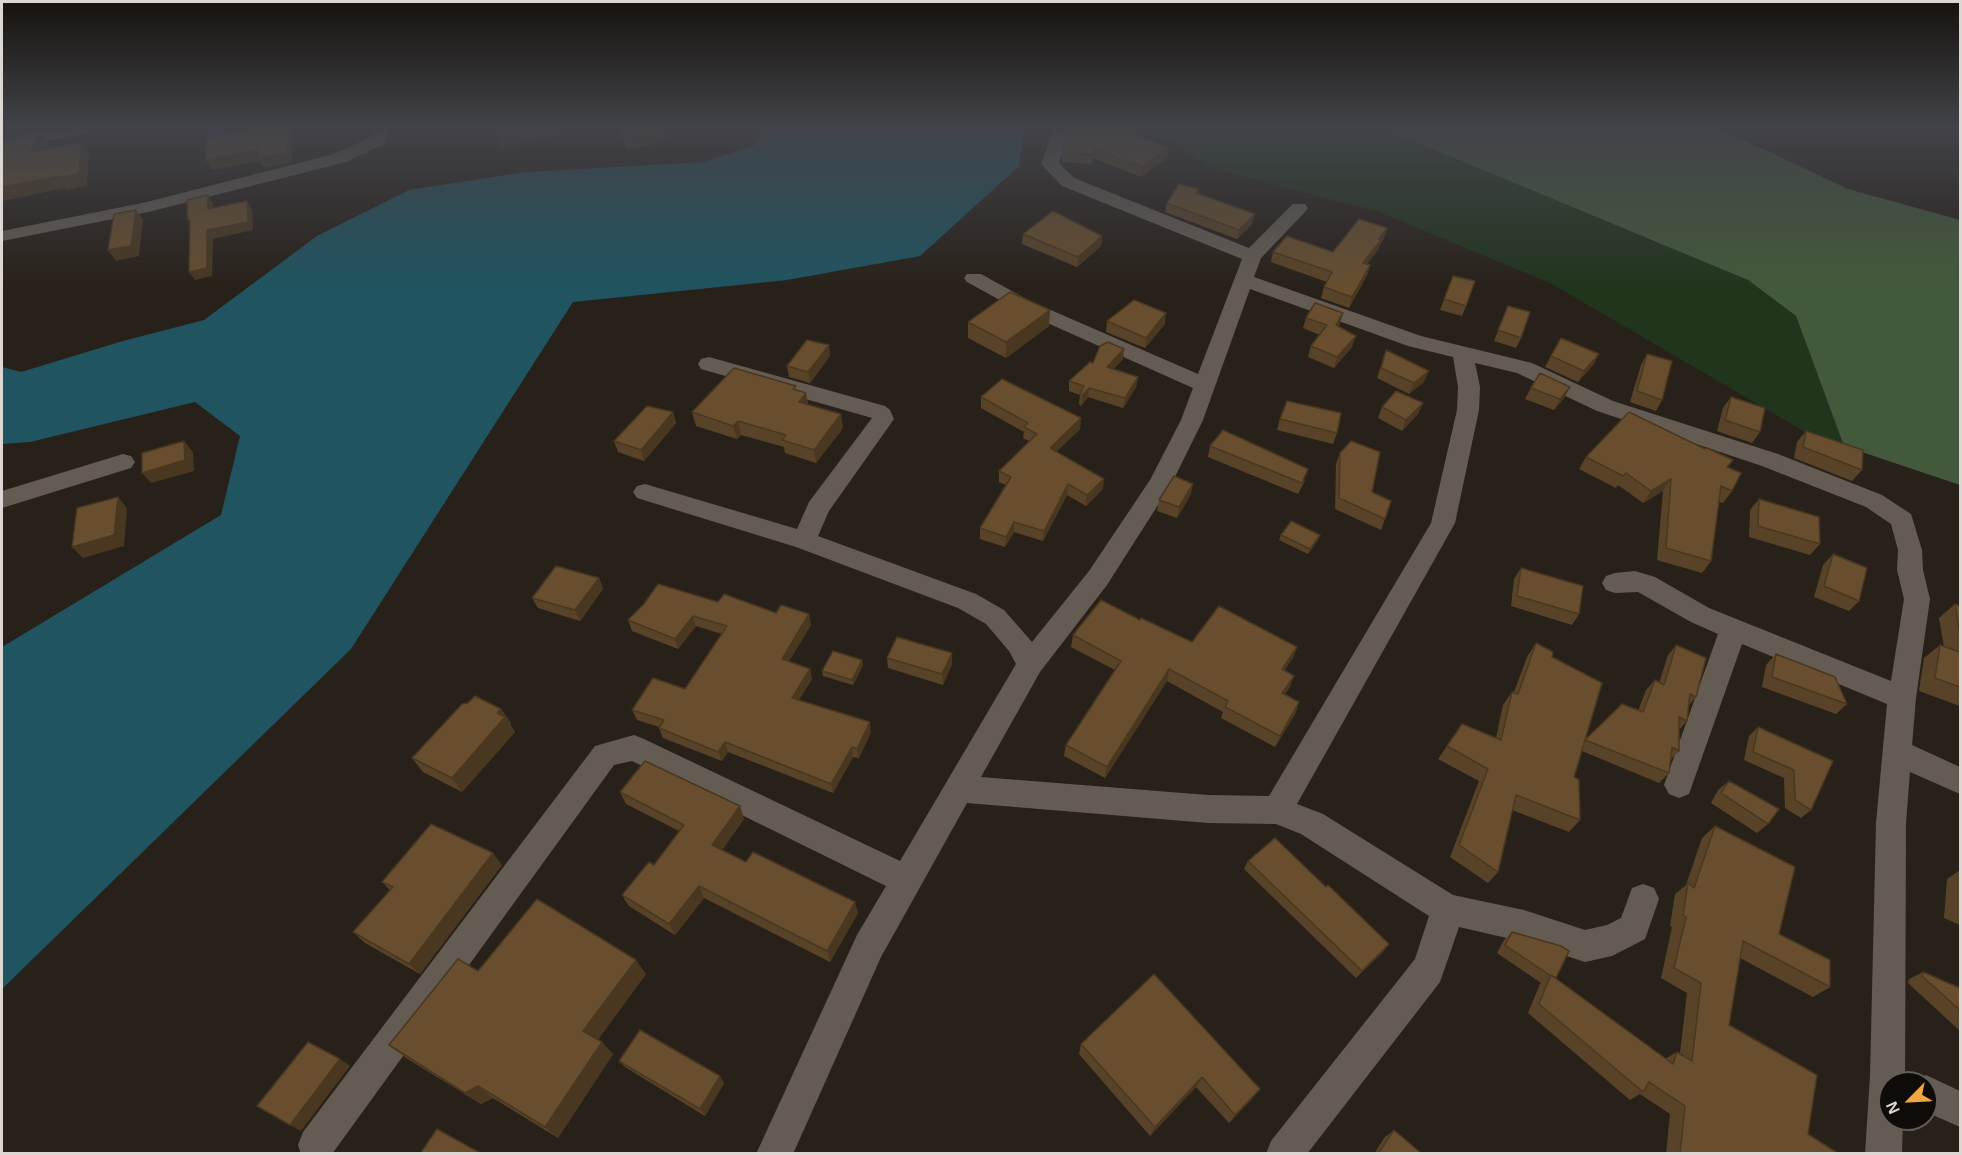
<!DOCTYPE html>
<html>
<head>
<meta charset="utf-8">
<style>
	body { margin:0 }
	#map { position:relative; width:1962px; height:1155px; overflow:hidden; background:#28211a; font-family:Helvetica,sans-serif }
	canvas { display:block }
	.frame { position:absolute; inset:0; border:3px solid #dcd7d2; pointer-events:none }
	.north { position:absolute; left:1878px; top:1071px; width:60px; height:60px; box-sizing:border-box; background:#0e0b08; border:2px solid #605d59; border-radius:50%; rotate:246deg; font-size:16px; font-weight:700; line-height:24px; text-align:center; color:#dcd7d2 }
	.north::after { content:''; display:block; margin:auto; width:21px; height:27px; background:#f2a540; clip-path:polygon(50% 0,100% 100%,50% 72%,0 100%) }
</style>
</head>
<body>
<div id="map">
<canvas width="1962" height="1155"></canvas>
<div class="frame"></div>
<div class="north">N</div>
</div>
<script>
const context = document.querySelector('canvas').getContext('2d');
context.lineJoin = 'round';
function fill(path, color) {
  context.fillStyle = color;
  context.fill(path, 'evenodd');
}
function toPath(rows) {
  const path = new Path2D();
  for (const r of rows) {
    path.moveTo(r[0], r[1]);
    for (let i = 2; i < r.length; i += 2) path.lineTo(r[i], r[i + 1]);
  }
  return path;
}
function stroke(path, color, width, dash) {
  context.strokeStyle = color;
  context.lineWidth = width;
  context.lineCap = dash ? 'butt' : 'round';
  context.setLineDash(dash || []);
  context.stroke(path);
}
fill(toPath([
	[1151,128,1381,128,1748,280,1796,316,1844,446,1807,433,1550,283,1379,212,1208,167]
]), '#21341c');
fill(toPath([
	[1382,128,1719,128,1848,189,1960,220,1960,485,1844,446,1796,316,1748,280]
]), '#425a3b');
fill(toPath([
	[764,128,1024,128,1019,166,920,256,787,280,573,302,351,649,2,989,2,647,221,515,240,436,195,402,30,442,2,444,2,367,21,372,123,341,204,320,317,236,409,190,526,172,703,162,755,145]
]), '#1f5460');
fill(toPath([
	[59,128,95,128,87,133,2,149,2,139,59,128],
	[207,128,223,128,224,140,222,144,210,144,207,128],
	[375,128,391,128,384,144,346,162,148,212,2,241,2,231,147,202,334,154,371,137,375,128],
	[1054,128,1070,128,1059,163,1074,178,1249,248,1293,204,1305,204,1308,208,1305,212,1261,258,1254,277,1421,336,1532,363,1613,401,1778,454,1882,495,1911,514,1922,550,1923,570,1930,599,1916,698,1912,745,1960,767,1960,794,1910,772,1906,823,1905,1083,1890,1083,1890,1119,1903,1119,1902,1154,1865,1154,1870,1076,1876,823,1887,704,1742,644,1689,794,1679,798,1669,794,1664,785,1718,634,1691,622,1638,592,1615,593,1606,590,1602,583,1606,576,1615,573,1635,571,1655,577,1709,608,1891,681,1904,599,1897,570,1898,550,1891,524,1866,507,1762,466,1597,411,1517,373,1475,363,1480,387,1479,410,1455,523,1297,804,1323,814,1453,895,1524,910,1585,930,1607,925,1621,918,1632,888,1643,884,1654,888,1659,899,1645,939,1612,956,1585,962,1524,942,1459,927,1440,982,1307,1154,1266,1154,1271,1141,1415,959,1429,916,1301,834,1276,824,1208,823,967,803,881,957,793,1154,756,1154,857,935,886,886,632,761,614,765,332,1154,301,1154,298,1145,303,1132,595,746,634,735,644,739,900,861,1016,664,1009,651,986,624,958,608,796,547,637,498,633,492,637,486,645,484,797,529,809,502,872,418,701,369,698,364,701,359,709,357,885,406,890,410,894,419,829,511,818,536,976,594,1004,610,1032,642,1089,571,1150,480,1181,420,1193,388,1016,309,967,282,964,278,967,274,981,274,1030,301,1198,374,1242,259,1062,186,1041,164,1054,128],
	[1250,289,1408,346,1453,357,1458,387,1457,410,1431,523,1269,796,1208,795,981,777,1040,672,1107,585,1172,483,1203,420,1250,289],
	[123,454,131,456,135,462,131,468,2,508,2,491,123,454],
	[1926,1075,1960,1091,1960,1127,1926,1112,1926,1083,1912,1083,1926,1075]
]), '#645c53');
fill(toPath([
	[618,128,668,128,671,140,628,149],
	[1137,136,1169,148,1167,158,1141,177,1093,158,1091,164,1062,162,1062,152],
	[1199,189,1198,194,1252,224,1237,239,1165,212,1167,203],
	[1023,234,1102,236,1101,246,1077,267,1022,244],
	[1384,239,1380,244,1378,250,1367,264,1370,265,1367,275,1349,308,1321,298,1324,287,1327,282,1271,262,1273,252,1333,252],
	[1453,276,1466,306,1462,316,1440,310],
	[1508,306,1521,338,1516,348,1494,341],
	[1306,318,1340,324,1338,326,1352,347,1334,368,1308,357,1311,346,1320,335,1303,328],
	[1107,321,1165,324,1145,348,1106,332],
	[968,322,1049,326,1006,358,968,338],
	[829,345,830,356,810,383,789,377,787,366],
	[1124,349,1123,359,1113,369,1138,377,1136,387,1123,408,1088,397,1081,406,1079,404,1080,395,1069,391,1069,381,1093,363],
	[1386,350,1424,382,1409,394,1377,378],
	[1599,354,1593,365,1578,382,1545,367,1551,356],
	[1647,354,1662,400,1656,411,1630,402,1641,365],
	[1570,387,1564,398,1554,410,1525,399,1531,388],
	[796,391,806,393,808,404,843,428,816,463,785,453,784,447,741,435,737,439,696,426,692,412],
	[981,397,1081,418,1080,429,1056,452,1103,489,1086,506,1067,495,1043,541,1014,532,1005,547,980,539,980,528,1006,485,999,482,999,471,1029,441,1023,438,1024,432,981,408],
	[1731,397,1760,432,1752,443,1717,431,1723,408],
	[1423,403,1418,414,1402,431,1378,418,1382,407],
	[673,412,676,423,644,461,618,452,614,441],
	[1280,419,1337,433,1333,444,1277,430],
	[1806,431,1862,470,1852,481,1794,458,1797,442],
	[1210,446,1305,480,1298,494,1208,457],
	[1340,453,1372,492,1385,519,1381,530,1335,509,1336,464],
	[1586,457,1727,467,1732,491,1723,503,1719,502,1711,561,1702,573,1657,560,1663,491,1643,503,1618,485,1616,488,1579,469],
	[1191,494,1177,518,1157,511,1159,500],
	[1759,499,1820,544,1810,555,1749,537,1750,510],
	[1281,535,1318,540,1308,554,1279,540],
	[1833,554,1859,601,1849,611,1814,597,1823,565],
	[1521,568,1579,614,1572,625,1511,606,1514,579],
	[599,578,603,589,580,621,538,608,532,598],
	[718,602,776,613,811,625,789,661,810,669,812,679,799,700,871,732,859,758,853,757,833,793,728,752,722,761,663,738,659,728,659,727,637,720,632,710,685,689,722,634,696,626,678,649,632,631,628,620],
	[1955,604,1960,606,1960,706,1919,691,1924,658,1940,645,1944,647,1939,618],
	[1140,620,1192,642,1297,647,1293,658,1284,670,1290,687,1284,695,1299,702,1295,714,1275,747,1221,718,1223,712,1167,681,1105,778,1064,756,1066,745,1115,670,1071,647,1073,635],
	[1536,643,1552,657,1585,739,1638,711,1646,690,1655,680,1659,683,1668,655,1676,645,1696,697,1689,705,1687,721,1679,730,1679,751,1670,760,1669,773,1659,783,1582,751,1574,777,1580,820,1569,832,1512,810,1498,872,1488,883,1450,857,1479,781,1438,759,1447,746,1496,738,1503,705,1512,692,1514,692,1527,657],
	[1776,654,1847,704,1836,714,1762,687,1766,665],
	[887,658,952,664,943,685,888,668],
	[862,660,863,665,853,685,823,676,822,671],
	[501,709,511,723,510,724,515,732,462,792,423,772,412,758],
	[1758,727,1833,761,1811,810,1801,818,1785,808,1784,778,1744,760,1749,736],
	[1729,781,1768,824,1757,833,1711,803,1718,790],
	[620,792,744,819,722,850,746,862,858,913,830,962,704,898,675,935,629,906,622,895,654,865,679,831,626,804],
	[1715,826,1779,934,1830,987,1813,997,1740,958,1729,1025,1808,1134,1839,1154,1666,1154,1670,1114,1640,1094,1630,1100,1528,1013,1540,984,1541,983,1497,953,1504,940,1512,932,1556,978,1665,1059,1677,1052,1680,1053,1687,993,1661,978,1672,927,1670,926,1675,894,1686,885,1702,838],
	[1248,861,1326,887,1389,944,1383,952,1356,978,1244,869],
	[502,865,420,974,365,943,353,932,390,890,382,882],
	[1960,870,1960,925,1944,918,1947,879],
	[478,971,646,974,598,1039,613,1054,558,1138,493,1098,481,1104,406,1058,389,1045],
	[1923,972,1960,988,1960,1031,1908,983,1909,979],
	[1154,974,1253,1098,1229,1123,1196,1087,1150,1136,1079,1054,1081,1044],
	[619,1061,724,1083,705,1116,625,1067],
	[1394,1130,1422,1154,1374,1154,1384,1138]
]), '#594328');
fill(toPath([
	[288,128,290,128,293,134,292,162,263,168,259,161,212,170,206,160],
	[518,128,573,128,574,132,501,147,496,133],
	[668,129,671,140,628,149,626,139],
	[42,134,51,146,39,164,30,152],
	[81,142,89,154,87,186,67,190,65,188,2,201,2,187],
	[1169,148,1167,158,1141,177,1142,167],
	[208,195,213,204,214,217,208,209],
	[247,201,252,210,253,230,213,239,212,276,195,280,189,272,207,230],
	[136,210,143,220,139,256,116,261,108,250],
	[1255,214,1252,224,1237,239,1239,230],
	[1387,228,1384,239,1380,244,1378,250,1360,273,1363,263],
	[1102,236,1101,246,1077,267,1078,257],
	[1370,265,1367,275,1349,308,1352,297],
	[1050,310,1049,326,1006,358,1006,342],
	[1166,313,1165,324,1145,348,1146,338],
	[1343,313,1340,324,1333,336,1336,325],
	[1356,336,1352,347,1334,368,1337,357],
	[829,345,830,356,810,383,808,372],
	[1124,349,1123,359,1106,377,1107,367],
	[1599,354,1593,365,1578,382,1584,371],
	[1429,371,1424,382,1409,394,1414,383],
	[1138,377,1136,387,1123,408,1125,398],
	[1570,387,1564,398,1554,410,1560,399],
	[1089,388,1088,397,1081,406,1082,396],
	[806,393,808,407,799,402],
	[1423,403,1418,414,1402,431,1406,420],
	[673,412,676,423,644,461,641,450],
	[841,414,843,428,816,463,814,450],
	[1081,418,1080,429,1049,459,1050,448],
	[738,421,741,435,737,439,733,426],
	[184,441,193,452,194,471,151,483,142,473],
	[1104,479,1103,489,1086,506,1087,495],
	[1671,479,1663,491,1643,503,1651,491],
	[1068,484,1067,495,1043,541,1044,531],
	[1193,484,1191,494,1177,518,1179,507],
	[118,497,127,508,124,546,83,558,72,547],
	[1014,522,1014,532,1005,547,1006,537],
	[1320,535,1318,540,1308,554,1310,549],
	[599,578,603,589,580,621,575,610],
	[809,614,811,625,784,669,782,659],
	[693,616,696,626,678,649,675,639],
	[1297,647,1293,658,1278,680,1282,669],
	[952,653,952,664,943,685,942,674],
	[862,660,863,665,853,685,852,680],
	[810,669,812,679,794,708,792,698],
	[1169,669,1167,681,1105,778,1107,767],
	[1294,676,1290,687,1277,704,1282,693],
	[1299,702,1295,714,1275,747,1280,736],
	[501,709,511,723,510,724,515,732,462,792,452,778,497,713],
	[870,722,871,732,859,758,857,749],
	[725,742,728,752,722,761,718,752],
	[852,747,853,757,833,793,831,784],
	[740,806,744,819,717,857,712,845],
	[493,853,502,865,420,974,409,964],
	[699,886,704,898,675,935,669,924],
	[855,902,858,913,830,962,827,951],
	[1389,944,1383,952,1356,978,1362,971],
	[636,960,646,974,595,1044,583,1031],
	[602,1042,613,1054,558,1138,545,1127],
	[340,1059,350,1066,301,1131,290,1125],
	[720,1076,724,1083,705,1116,700,1109],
	[1202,1077,1196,1087,1150,1136,1155,1127],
	[478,1086,493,1098,481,1104,465,1093],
	[1260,1089,1253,1098,1229,1123,1235,1115]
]), '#493720');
const building = toPath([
	[264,128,288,128,287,153,258,158,258,150,206,160,206,138,264,128],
	[494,128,518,128,496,133,494,128],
	[620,128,668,128,668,129,626,139,620,128],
	[1070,128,1135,128,1137,131,1133,134,1169,148,1142,167,1093,149,1092,155,1062,152,1070,128],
	[42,134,30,152,81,142,79,174,58,178,59,176,2,187,2,141,42,134],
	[1179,184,1199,189,1196,193,1255,214,1239,230,1167,203,1179,184],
	[208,195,208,209,247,201,248,222,207,230,207,268,189,272,190,220,188,220,187,200,208,195],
	[136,210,131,246,108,250,114,214,136,210],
	[1053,211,1102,236,1078,257,1023,234,1053,211],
	[1359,219,1387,228,1379,239,1381,240,1363,263,1370,265,1352,297,1324,287,1332,272,1273,252,1287,236,1333,252,1359,219],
	[1453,276,1475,281,1466,306,1444,299,1453,276],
	[1010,292,1050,310,1006,342,968,322,1010,292],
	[1134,300,1166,313,1146,338,1107,321,1134,300],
	[1315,303,1343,313,1336,325,1356,336,1337,357,1311,346,1327,325,1306,318,1315,303],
	[1508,306,1530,312,1521,338,1498,330,1508,306],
	[1561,338,1599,354,1584,371,1551,356,1561,338],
	[807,340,829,345,808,372,787,366,807,340],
	[1108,342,1124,349,1107,367,1138,377,1125,398,1089,388,1082,396,1080,394,1084,386,1069,381,1090,362,1093,363,1100,346,1108,342],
	[1386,350,1429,371,1414,383,1381,368,1386,350],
	[1647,354,1672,361,1662,400,1637,391,1647,354],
	[734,368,796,386,793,389,806,393,799,402,841,414,814,450,782,440,786,435,738,421,733,426,692,412,734,368],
	[1540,373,1570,387,1560,399,1531,388,1540,373],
	[1002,379,1081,418,1050,448,1104,479,1087,495,1068,484,1044,531,1014,522,1006,537,980,528,1011,477,999,471,1037,434,1024,427,1028,423,981,397,1002,379],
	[1396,391,1423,403,1406,420,1382,407,1396,391],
	[1731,397,1765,408,1760,432,1725,420,1731,397],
	[1287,401,1341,413,1337,433,1280,419,1287,401],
	[647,406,673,412,641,450,614,441,647,406],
	[1629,412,1705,449,1707,448,1733,460,1727,467,1741,473,1732,491,1721,486,1711,561,1666,548,1671,479,1651,491,1626,473,1623,476,1586,457,1629,412],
	[1223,430,1308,469,1302,483,1210,446,1223,430],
	[1806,431,1863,450,1862,470,1803,447,1806,431],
	[184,441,185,460,142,473,142,453,184,441],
	[1351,441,1380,452,1372,492,1391,501,1385,519,1339,498,1340,453,1351,441],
	[1174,476,1193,484,1179,507,1159,500,1174,476],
	[118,497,114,535,72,547,77,508,118,497],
	[1759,499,1819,517,1820,544,1758,526,1759,499],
	[1291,521,1320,535,1310,549,1281,535,1291,521],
	[1833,554,1867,568,1859,601,1824,586,1833,554],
	[556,566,599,578,575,610,532,598,556,566],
	[1521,568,1583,586,1579,614,1517,596,1521,568],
	[658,584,718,602,724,594,776,613,781,605,809,614,782,659,810,669,792,698,870,722,857,749,852,747,831,784,725,742,718,752,659,728,664,720,632,710,653,678,685,689,727,626,693,616,675,639,628,620,644,604,658,584],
	[1101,600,1140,620,1141,618,1192,642,1219,606,1297,647,1282,669,1294,676,1282,693,1299,702,1280,736,1225,707,1228,701,1169,669,1107,767,1066,745,1121,661,1073,635,1101,600],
	[1955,604,1960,606,1960,634,1955,604],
	[897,637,952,653,942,674,887,658,897,637],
	[1536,643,1553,652,1552,657,1602,683,1574,777,1579,780,1580,820,1516,795,1498,872,1459,845,1488,769,1447,746,1462,724,1501,740,1512,692,1518,694,1536,643],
	[1676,645,1706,658,1696,697,1690,694,1687,721,1679,717,1679,751,1672,747,1669,773,1585,740,1622,704,1643,712,1655,680,1664,685,1676,645],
	[1940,645,1960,652,1960,687,1935,678,1940,645],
	[833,651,862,660,852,680,822,671,833,651],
	[1776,654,1835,677,1847,704,1772,677,1776,654],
	[475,696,501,709,497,713,505,717,452,778,412,758,462,704,468,703,475,696],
	[1758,727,1833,761,1811,810,1795,800,1794,770,1753,752,1758,727],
	[645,761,740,806,712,845,746,862,753,852,855,902,827,951,699,886,669,924,622,895,649,862,654,865,684,825,620,792,645,761],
	[1729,781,1779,809,1768,824,1721,793,1729,781],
	[431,824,493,853,409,964,353,932,393,887,382,882,431,824],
	[1715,826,1795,867,1779,934,1830,960,1830,987,1743,941,1729,1025,1817,1075,1808,1134,1839,1154,1680,1154,1685,1106,1649,1082,1643,1092,1539,1004,1551,975,1673,1064,1677,1052,1692,1061,1701,983,1674,968,1686,917,1683,915,1688,883,1694,888,1715,826],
	[1275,838,1326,887,1328,885,1389,944,1362,971,1248,861,1275,838],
	[537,899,636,960,583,1031,602,1042,545,1127,478,1086,465,1093,389,1045,458,959,478,971,537,899],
	[1512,932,1561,946,1569,951,1556,978,1551,975,1551,976,1505,945,1512,932],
	[1923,972,1960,988,1960,1010,1922,976,1923,972],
	[1154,974,1260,1089,1235,1115,1202,1077,1155,1127,1081,1044,1154,974],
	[640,1030,720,1076,700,1109,619,1061,640,1030],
	[308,1042,340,1059,290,1125,257,1106,308,1042],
	[437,1129,482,1154,420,1154,437,1129],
	[1394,1130,1422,1154,1378,1154,1394,1130]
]);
fill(building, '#684e2e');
stroke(building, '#493720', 1.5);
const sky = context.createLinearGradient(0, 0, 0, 290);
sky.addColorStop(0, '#16120e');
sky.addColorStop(0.44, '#424349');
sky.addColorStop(1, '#42434900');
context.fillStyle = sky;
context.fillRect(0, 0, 1962, 290);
</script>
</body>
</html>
